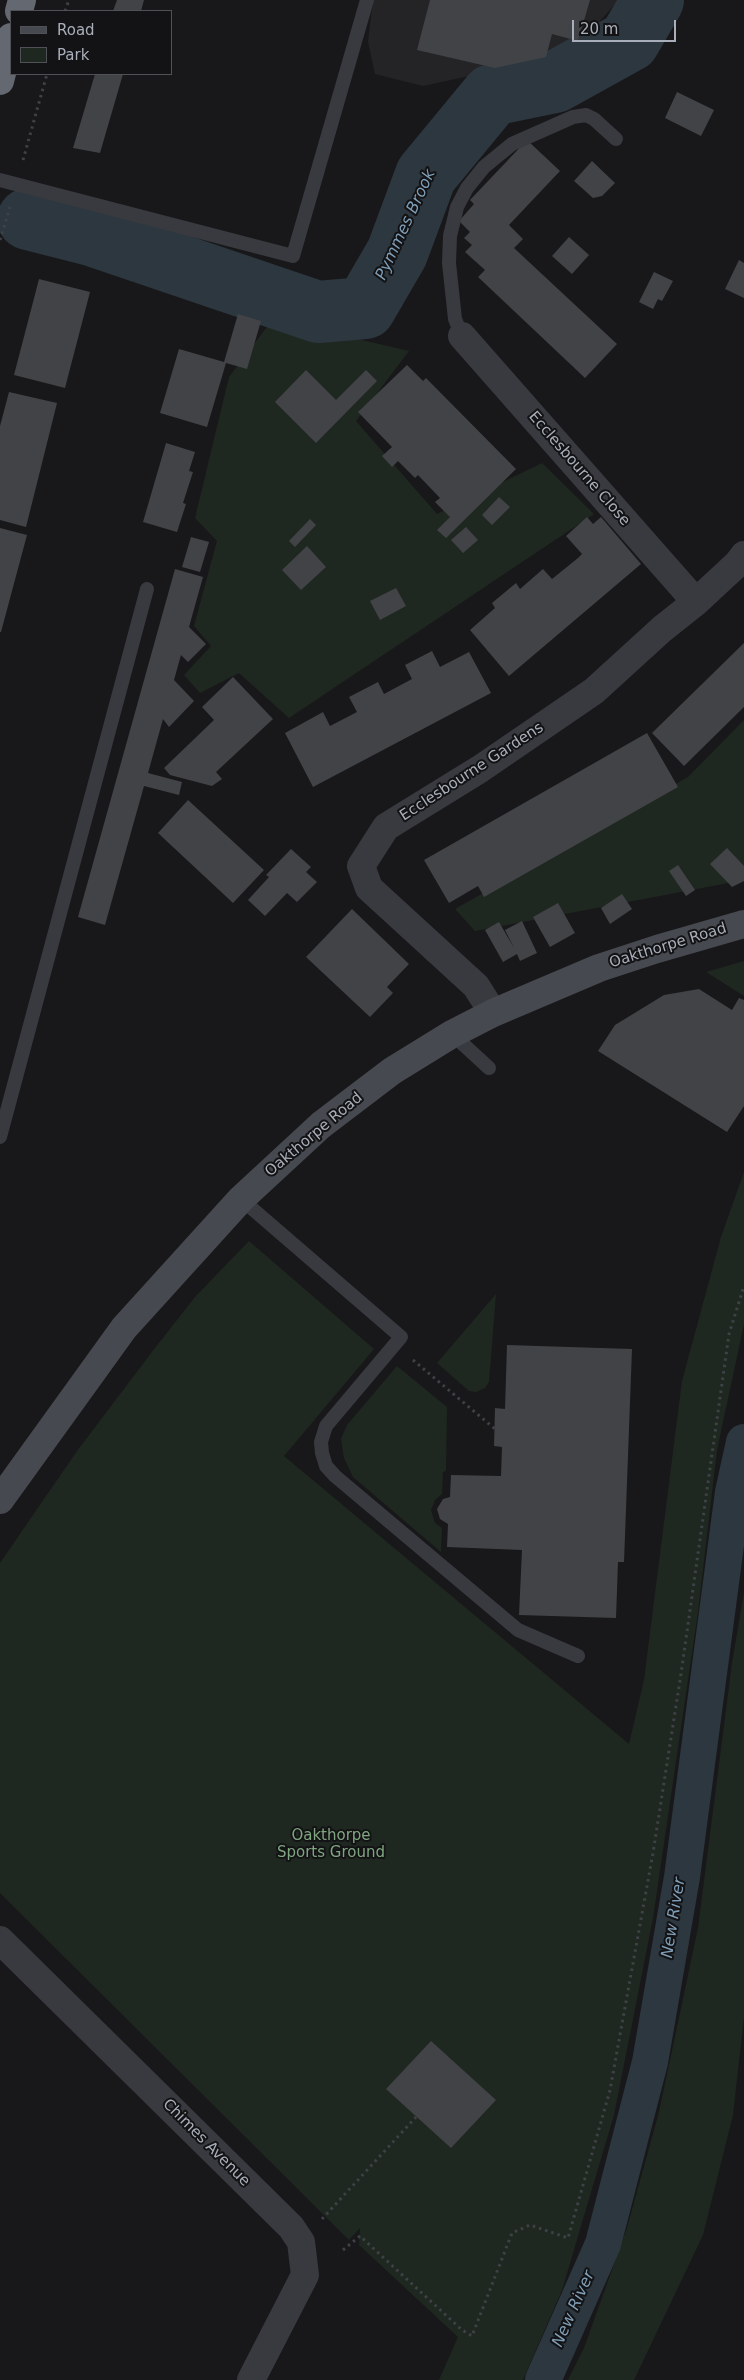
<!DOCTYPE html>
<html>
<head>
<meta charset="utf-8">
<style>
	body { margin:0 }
	#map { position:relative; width:744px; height:2380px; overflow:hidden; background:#18181a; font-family:"DejaVu Sans",sans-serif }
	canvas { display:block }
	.legend { position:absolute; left:10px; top:10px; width:162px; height:65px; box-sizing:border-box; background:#131315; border:1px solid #4f5157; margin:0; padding:6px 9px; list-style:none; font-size:15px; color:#a9afba }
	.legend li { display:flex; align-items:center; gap:10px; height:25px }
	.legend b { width:25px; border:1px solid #4f5157 }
	.scale { position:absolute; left:572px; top:20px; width:104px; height:22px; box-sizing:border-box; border:2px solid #a9afba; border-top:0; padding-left:6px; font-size:15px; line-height:18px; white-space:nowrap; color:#a9afba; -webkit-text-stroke:4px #131315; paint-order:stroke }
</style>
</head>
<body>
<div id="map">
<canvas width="744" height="2380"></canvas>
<ul class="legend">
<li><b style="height:6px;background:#46494f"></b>Road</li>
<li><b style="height:14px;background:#1f2820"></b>Park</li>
</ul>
<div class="scale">20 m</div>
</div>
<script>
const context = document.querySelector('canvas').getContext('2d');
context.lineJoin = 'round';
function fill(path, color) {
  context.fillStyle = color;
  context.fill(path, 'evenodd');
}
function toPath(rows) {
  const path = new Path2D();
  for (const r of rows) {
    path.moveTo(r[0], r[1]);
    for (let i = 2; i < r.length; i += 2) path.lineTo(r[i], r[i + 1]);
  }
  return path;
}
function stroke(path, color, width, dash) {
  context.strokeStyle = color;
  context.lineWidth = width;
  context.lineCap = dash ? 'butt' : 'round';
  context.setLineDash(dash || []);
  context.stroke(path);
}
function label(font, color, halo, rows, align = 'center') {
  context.font = font + ' "DejaVu Sans",sans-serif';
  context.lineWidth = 4;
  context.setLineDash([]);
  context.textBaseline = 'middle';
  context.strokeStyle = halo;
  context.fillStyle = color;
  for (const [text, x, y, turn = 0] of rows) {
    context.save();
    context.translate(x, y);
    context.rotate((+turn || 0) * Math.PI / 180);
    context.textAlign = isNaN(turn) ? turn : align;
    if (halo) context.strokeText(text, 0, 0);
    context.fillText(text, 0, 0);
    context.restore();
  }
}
fill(toPath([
	[373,0,619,0,570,54,423,86,375,74,368,42]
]), '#242427');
fill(toPath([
	[273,319,409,351,356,421,437,514,542,463,594,514,289,718,239,673,200,693,184,675,211,646,194,626,217,541,195,518,229,377],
	[744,720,744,880,475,931,455,909,688,777],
	[744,961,744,996,706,972],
	[744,1172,744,1324,717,1450,698,1612,653,1918,614,2115,562,2290,523,2380,439,2380,458,2337,359,2245,360,2228,349,2240,0,1893,0,1563,77,1451,155,1348,195,1297,249,1241,374,1349,284,1456,629,1744,644,1680,682,1381,721,1237],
	[496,1294,489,1382,485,1388,476,1392,469,1391,437,1363],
	[397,1366,447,1407,446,1471,443,1472,442,1494,435,1500,431,1510,435,1523,442,1528,441,1552,353,1477,344,1458,341,1439,347,1425],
	[744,1592,744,2017,733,2115,703,2235,634,2380,568,2380,584,2348,627,2228,659,2112,698,1928,732,1663]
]), '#1f2820');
stroke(toPath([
	[543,2380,603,2244,650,2062,682,1877,733,1492,744,1442]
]), '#2d373f', 36);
stroke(toPath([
	[28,219,91,235,318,312,365,308,397,253,426,175,492,95,555,82,629,41,653,0]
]), '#2d373f', 62);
fill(toPath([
	[117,0,144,0,141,11,113,11],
	[430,0,590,0,578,41,552,34,546,57,495,68,417,50],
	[95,74,123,74,100,153,73,148],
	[677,92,714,110,701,136,665,118],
	[527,140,560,171,509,225,523,239,514,248,617,344,585,378,478,277,485,270,465,252,472,245,464,238,470,232,459,221,474,204,470,200],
	[592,161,615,183,602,196,593,198,574,181],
	[569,237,589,255,572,274,552,256],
	[739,260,744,263,744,298,725,289],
	[654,272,673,281,662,301,658,299,653,309,639,302],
	[39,279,90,292,65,388,14,375],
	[238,314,261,321,247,369,226,363,207,427,160,413,179,349,224,362],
	[407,365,423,381,426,378,516,469,446,538,437,530,450,517,435,502,440,498,418,475,415,478,398,461,392,467,382,456,392,447,358,412],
	[306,370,336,400,366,370,377,381,316,443,275,402],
	[9,392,57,403,26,527,0,520,0,426],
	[166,443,195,452,189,471,193,472,183,503,186,504,177,532,143,522],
	[499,497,510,507,492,525,482,515],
	[587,517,593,524,601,517,641,564,509,676,470,630,495,608,492,603,516,583,520,589,543,569,552,579,578,558,582,554,566,536],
	[310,519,316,525,295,547,289,541],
	[466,527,478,540,463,553,451,540],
	[0,528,27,535,1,632,0,632],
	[191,537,209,542,200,572,182,567],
	[307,546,326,567,301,590,282,570],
	[175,569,203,577,189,627,206,644,188,662,181,655,174,680,194,701,169,727,163,719,148,773,182,782,179,795,144,786,105,925,78,917],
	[396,588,406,606,380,620,370,601],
	[744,643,744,707,684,766,652,733],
	[432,651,440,667,469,652,491,693,313,787,285,733,323,712,330,726,357,712,349,697,378,682,384,694,412,679,405,665],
	[233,677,273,719,216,772,222,779,212,786,170,775,164,768,214,720,202,707],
	[647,733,678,787,484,897,478,886,449,903,424,860],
	[188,800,264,870,233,903,158,833],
	[727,848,744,866,744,881,732,887,710,864],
	[291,849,311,867,306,872,317,882,297,902,287,893,265,916,248,900,269,877,266,875],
	[678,865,695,890,686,896,669,871],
	[622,894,632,909,610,924,601,908],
	[558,903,575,933,550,947,533,917],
	[352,909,409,964,387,987,393,993,370,1017,306,957],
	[522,921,537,953,520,961,517,954,503,962,485,930,499,922,514,948,505,930],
	[699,989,732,1010,739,998,744,1000,744,1106,727,1132,598,1051,615,1025,664,995],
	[507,1345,632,1349,624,1562,618,1562,616,1618,519,1615,522,1550,447,1547,448,1524,440,1519,437,1509,443,1499,450,1497,451,1475,501,1476,502,1447,494,1446,495,1408,505,1409],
	[431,2041,496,2100,451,2148,386,2089]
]), '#424347');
stroke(toPath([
	[65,11,69,0],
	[23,160,47,74],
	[0,240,10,207],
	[413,1360,495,1429],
	[322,2219,416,2117],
	[343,2250,360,2236,462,2330,472,2336,512,2233,530,2225,568,2238,610,2090,653,1853,681,1674,729,1334,744,1286]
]), '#3e4146', 3, [2.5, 4]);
stroke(toPath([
	[0,180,293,256,367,0],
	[462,336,455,319,449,263,450,236,457,207,467,188,484,167,512,144,573,117,586,115,594,119,616,139],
	[452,1034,489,1068],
	[0,1137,147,589],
	[241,1199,401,1337,326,1426,321,1442,322,1453,326,1466,335,1476,518,1630,578,1656]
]), '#383a3f', 14);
stroke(toPath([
	[462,336,696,602],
	[493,1013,476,986,369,888,361,866,386,827,480,769,594,691,662,629,696,602,737,564,744,555],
	[0,1940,291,2227,301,2242,305,2275,251,2380]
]), '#383a3f', 28);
stroke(toPath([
	[0,1500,124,1328,241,1199,321,1125,392,1071,452,1034,493,1013,599,968,657,949,744,924]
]), '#46494f', 28);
stroke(toPath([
	[19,11,22,0],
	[0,81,11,37]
]), '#646870', 28);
label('15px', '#a9afba', '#131315', [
	["Ecclesbourne Close",579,469,49],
	["Ecclesbourne Gardens",472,772,-33],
	["Oakthorpe Road",668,946,-17],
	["Oakthorpe Road",314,1135,-40],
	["Chimes Avenue",206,2143,45]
]);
label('15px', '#80a681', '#131315', [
	["Oakthorpe",331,1836],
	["Sports Ground",331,1853]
]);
label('italic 16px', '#7f9eb7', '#131315', [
	["Pymmes Brook",406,225,-65],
	["New River",674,1918,-81],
	["New River",574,2309,-66]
]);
</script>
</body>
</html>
